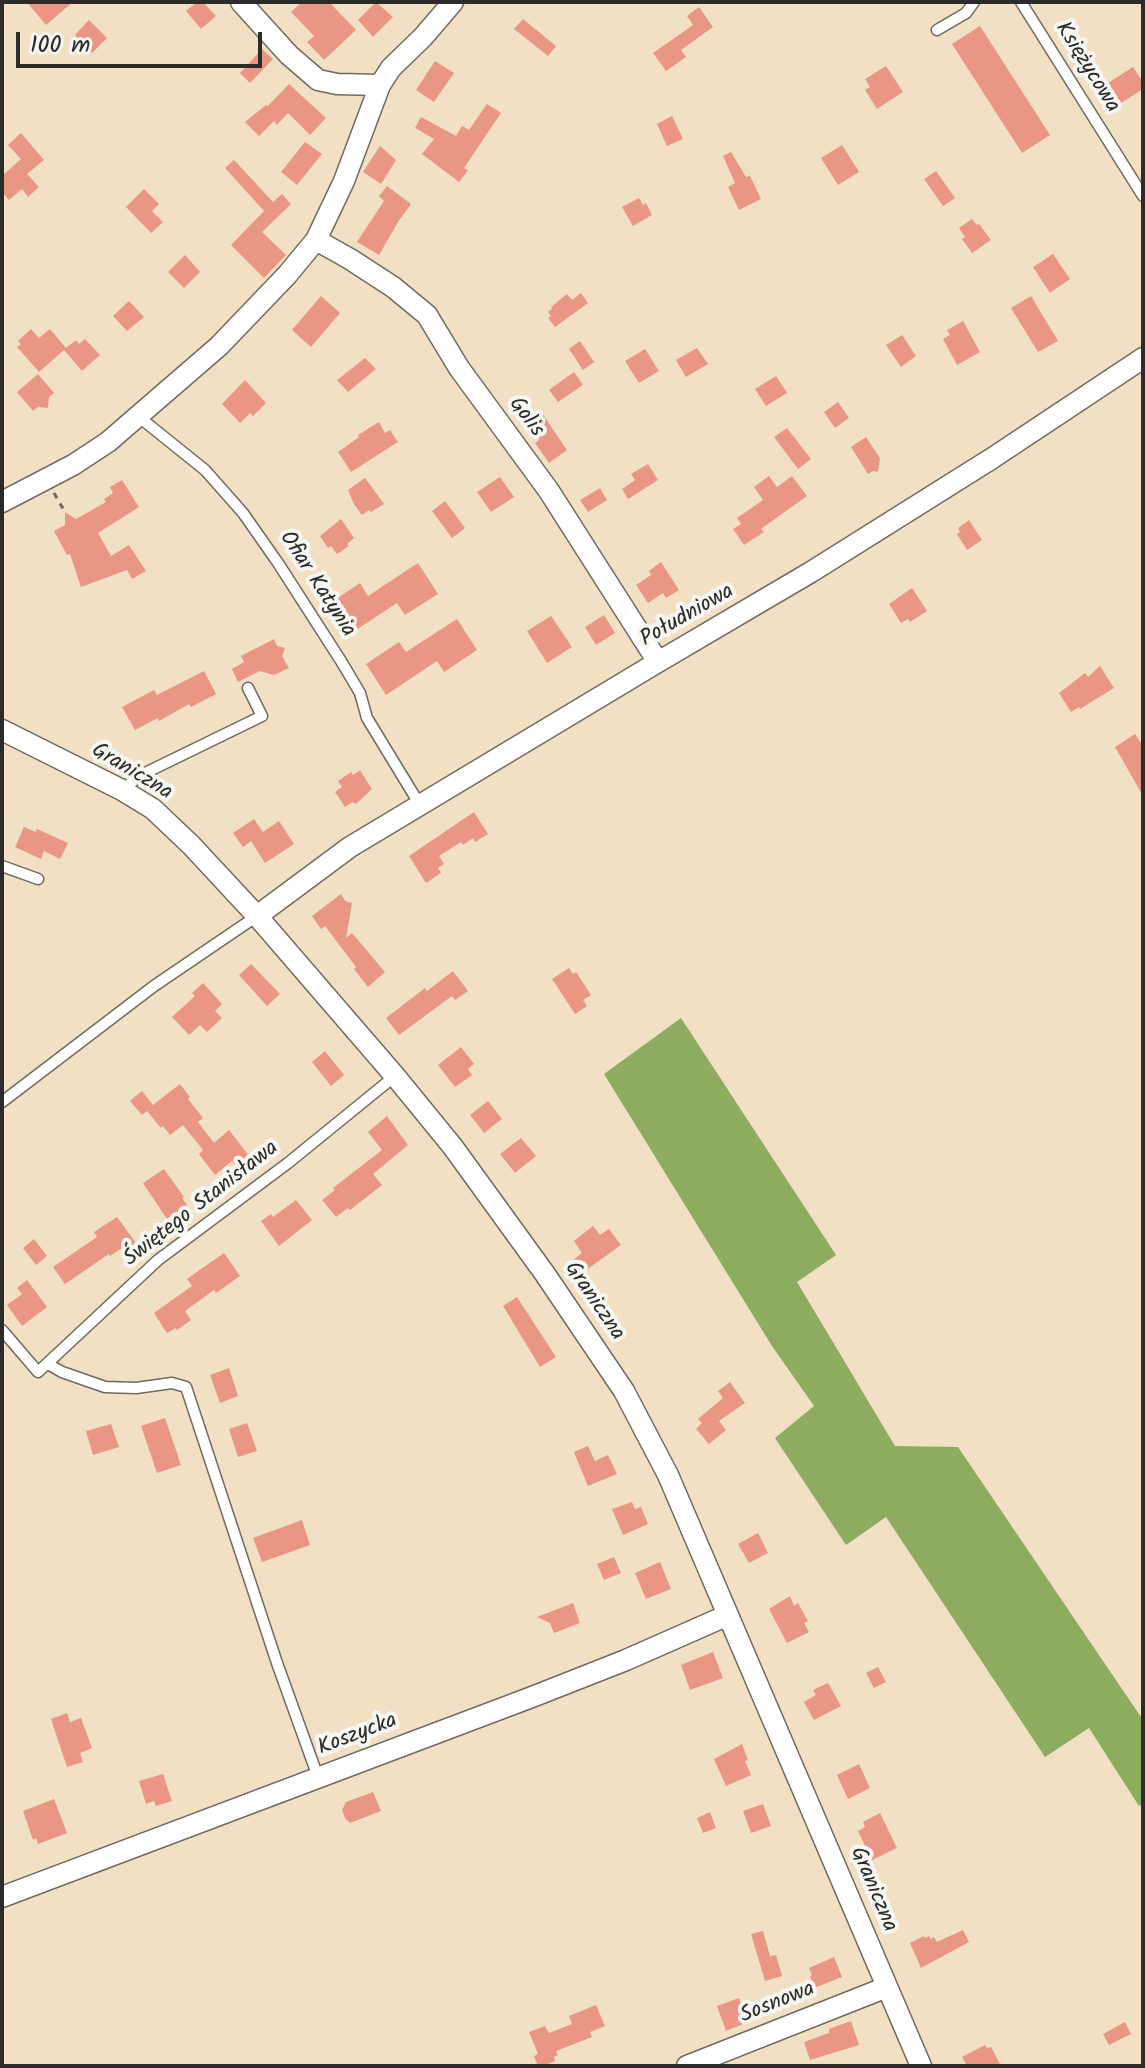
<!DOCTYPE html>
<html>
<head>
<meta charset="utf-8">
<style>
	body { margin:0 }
	#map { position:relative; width:1145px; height:2068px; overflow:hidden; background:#f1e0c4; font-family:Kalam,sans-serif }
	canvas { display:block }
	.frame { position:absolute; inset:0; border:4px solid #2b2b2b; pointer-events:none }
	.scale { position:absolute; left:16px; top:32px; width:246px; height:36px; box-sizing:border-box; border:4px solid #2b2b2b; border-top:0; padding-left:10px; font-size:24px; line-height:28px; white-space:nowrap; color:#2b2b2b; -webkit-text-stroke:6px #f6f6f2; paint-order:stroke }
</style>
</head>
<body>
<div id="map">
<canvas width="1145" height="2068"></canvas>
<div class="frame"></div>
<div class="scale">100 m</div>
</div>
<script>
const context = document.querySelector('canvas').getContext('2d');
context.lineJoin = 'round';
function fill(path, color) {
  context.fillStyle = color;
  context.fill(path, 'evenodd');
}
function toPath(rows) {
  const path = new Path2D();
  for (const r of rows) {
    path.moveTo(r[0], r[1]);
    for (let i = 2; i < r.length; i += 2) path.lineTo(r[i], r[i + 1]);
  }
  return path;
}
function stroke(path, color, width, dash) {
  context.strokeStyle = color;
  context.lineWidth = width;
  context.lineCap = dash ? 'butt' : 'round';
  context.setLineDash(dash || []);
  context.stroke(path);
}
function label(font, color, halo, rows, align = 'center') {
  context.font = font + ' Kalam,sans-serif';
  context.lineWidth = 8;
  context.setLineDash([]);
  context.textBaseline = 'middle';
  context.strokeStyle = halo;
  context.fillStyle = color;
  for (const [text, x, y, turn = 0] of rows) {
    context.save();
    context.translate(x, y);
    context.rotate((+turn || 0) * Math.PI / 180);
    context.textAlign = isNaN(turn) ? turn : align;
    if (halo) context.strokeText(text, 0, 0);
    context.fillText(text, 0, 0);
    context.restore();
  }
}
fill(toPath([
	[681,1018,836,1255,797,1282,895,1446,958,1447,1143,1720,1143,1804,1139,1806,1089,1728,1045,1757,886,1517,846,1545,775,1438,814,1406,772,1346,604,1074]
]), '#8dac5f');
fill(toPath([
	[27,2,73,2,46,25],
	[197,2,203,2,216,16,201,29,186,11],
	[302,2,329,2,356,30,324,60,307,42,314,36,291,12],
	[376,2,393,17,373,37,358,20],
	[699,7,713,27,681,50,686,57,666,71,653,53,693,25,687,16],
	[523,19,556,46,548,56,514,29],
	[89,20,107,38,92,53,75,35],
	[980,26,1050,135,1022,153,952,44],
	[262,49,273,59,250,83,240,73],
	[435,61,454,73,434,102,416,90],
	[886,66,903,92,877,109,865,90,870,87,865,79],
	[1133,67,1143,82,1143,89,1121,103,1108,83],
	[289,84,326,118,310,135,288,113,277,125,274,121,259,136,245,122,266,105,268,106],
	[487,104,501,113,464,168,468,170,459,182,422,154,434,139,415,128,421,117,456,136,462,126,469,130],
	[672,116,683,139,667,146,657,124],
	[21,133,44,160,27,174,39,187,28,197,22,189,9,200,2,192,2,176,21,159,8,145],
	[305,142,322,154,297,185,281,172],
	[842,145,859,172,838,185,821,158],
	[380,146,396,160,381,184,363,172],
	[731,152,746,177,750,176,761,199,739,210,728,187,735,183,723,156],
	[234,160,273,202,282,194,291,204,262,232,286,255,264,278,231,245,264,211,225,168],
	[936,171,955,198,943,206,924,179],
	[387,186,411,204,398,222,379,255,357,242,384,201,379,196],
	[144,189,159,204,152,211,163,222,151,233,126,207],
	[639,198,643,205,646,203,652,215,633,226,622,207],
	[972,219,977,225,979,224,991,240,972,253,962,239,965,237,959,228],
	[1053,254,1070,279,1050,293,1033,267],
	[185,255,200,272,184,288,168,272],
	[581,293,588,303,555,327,548,318,551,316,548,312,552,309,551,307,567,294,572,300],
	[321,296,340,313,311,347,292,330],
	[1031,296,1058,341,1038,352,1011,308],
	[129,301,144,317,127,331,113,316],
	[963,321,980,352,957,365,943,339,950,335,947,330],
	[31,329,39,338,50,329,66,348,76,340,79,344,85,339,100,355,82,371,64,350,39,372,17,347,21,344,18,341],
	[902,335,916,356,901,367,886,345],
	[580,341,594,362,583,370,569,349],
	[697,348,708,364,686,377,676,360],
	[645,349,659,371,639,383,625,361],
	[365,358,376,369,348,392,337,380],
	[574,372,583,385,558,402,549,390],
	[38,374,54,393,49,397,48,408,38,407,33,411,17,392],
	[776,376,787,393,766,406,755,389],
	[245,380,266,403,253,416,250,413,240,423,222,404],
	[838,402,849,418,835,428,824,412],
	[542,413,567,450,549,463,535,443,539,440,527,423],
	[379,422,385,433,390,430,398,442,351,472,338,452,359,437,358,435],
	[787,428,811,459,798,469,774,437],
	[866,437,880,458,878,472,873,471,868,474,851,447],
	[648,464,658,480,628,499,622,489,635,480,631,474],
	[769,476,777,487,792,476,807,496,761,529,764,532,744,545,733,529,741,524,737,518,763,500,754,487],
	[500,477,514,497,491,512,477,492],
	[365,478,384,504,371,512,369,510,362,515,354,504,348,490],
	[122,480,139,507,98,533,111,556,129,545,146,571,132,579,127,570,81,587,70,554,67,555,54,531,65,525,65,512,76,519,106,502,104,499,113,493,110,487],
	[600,488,607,500,588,512,580,500],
	[445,501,465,528,452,538,432,511],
	[341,519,354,538,347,544,349,546,337,554,331,546,328,548,320,536],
	[969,520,982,540,967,550,957,534,960,532,958,528],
	[661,562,679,590,666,598,663,593,648,603,636,585,651,575,649,571],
	[418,563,438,594,405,615,397,603,347,636,327,605,360,583,368,596],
	[912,588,927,611,910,622,908,619,901,623,889,604],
	[604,615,615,633,596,645,585,627],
	[551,616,572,647,547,663,527,631],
	[457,619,477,650,444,672,437,661,386,695,366,664,399,642,406,652],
	[274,639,277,646,285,648,282,656,289,668,274,675,260,671,238,682,232,669,244,662,241,656],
	[1100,666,1114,688,1080,709,1079,707,1071,712,1059,693,1085,673,1088,677],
	[204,671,216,694,191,707,189,704,159,721,158,718,135,730,122,707,154,690,157,695],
	[1135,734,1143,746,1143,796,1115,747],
	[360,770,372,789,356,804,352,802,345,807,335,792,342,787,338,781,351,772,353,775],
	[474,812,488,834,475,842,473,838,463,845,461,842,439,856,444,864,438,868,441,873,426,883,409,856],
	[254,819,263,832,279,821,294,844,265,863,251,841,243,847,233,833],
	[24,827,36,832,37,829,68,843,60,859,44,851,41,859,15,847],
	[341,894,345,901,352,903,346,938,352,933,385,972,368,987,354,969,356,967,325,926,321,929,312,916],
	[251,964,280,994,267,1006,239,975],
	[569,968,573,974,576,972,591,995,583,1000,587,1006,575,1014,552,979],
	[453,971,468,991,455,1000,452,996,399,1035,386,1018,425,988,427,991],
	[203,983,222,1004,215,1011,222,1018,207,1032,200,1025,189,1035,172,1017,195,996,192,993],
	[461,1047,474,1064,468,1069,472,1075,455,1087,438,1065],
	[325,1051,344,1075,331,1086,312,1062],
	[180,1084,190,1097,188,1099,203,1118,198,1122,214,1143,229,1130,253,1161,240,1171,232,1161,215,1175,199,1154,203,1150,183,1125,170,1135,163,1126,161,1128,147,1111,142,1115,130,1101,142,1091,153,1105],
	[488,1101,502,1119,484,1133,470,1115],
	[387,1116,408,1145,373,1174,382,1185,350,1210,348,1208,336,1217,322,1200,335,1190,333,1188,382,1150,368,1132],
	[521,1138,536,1156,515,1173,500,1154],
	[164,1169,184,1197,182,1198,187,1205,179,1211,178,1217,172,1215,167,1219,143,1183],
	[296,1200,312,1220,279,1246,261,1221,271,1214,273,1217],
	[117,1217,136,1243,125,1251,122,1248,110,1256,109,1254,65,1284,53,1267,97,1237,94,1232],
	[593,1226,600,1235,609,1229,621,1245,582,1273,573,1260,582,1253,574,1241],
	[34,1239,47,1256,36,1265,23,1248],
	[224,1253,240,1276,216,1293,214,1290,185,1311,191,1320,177,1330,176,1328,167,1333,154,1313,192,1286,187,1279],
	[27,1280,47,1307,22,1326,7,1305,22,1294,17,1288],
	[517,1297,556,1357,540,1367,503,1306],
	[229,1368,238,1396,220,1403,210,1375],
	[730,1382,745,1403,719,1421,726,1430,709,1444,696,1429,702,1423,698,1419,723,1398,718,1391],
	[165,1418,181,1465,157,1473,141,1426],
	[247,1423,257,1451,238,1457,229,1429],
	[111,1424,119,1447,93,1455,86,1431],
	[588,1446,595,1461,608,1455,617,1474,588,1486,574,1452],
	[632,1502,635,1509,641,1507,648,1524,623,1535,612,1509],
	[302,1520,310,1545,262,1562,253,1538],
	[758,1533,768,1553,749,1563,738,1544],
	[614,1557,621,1573,604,1580,597,1564],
	[660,1562,671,1589,646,1599,635,1573],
	[790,1596,794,1606,798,1603,808,1621,804,1623,809,1632,787,1643,769,1609],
	[573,1603,580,1623,554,1633,550,1623,537,1617],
	[713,1652,723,1678,690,1690,681,1665],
	[878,1667,886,1682,874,1688,866,1673],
	[828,1683,841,1706,814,1720,804,1702,816,1695,813,1690],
	[67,1713,70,1722,81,1718,92,1748,80,1753,83,1762,67,1767,51,1719],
	[742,1744,748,1760,745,1761,751,1775,726,1786,714,1759],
	[859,1764,870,1788,848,1799,837,1775],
	[163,1774,172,1801,156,1806,154,1801,146,1804,139,1781],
	[373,1792,381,1811,350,1823,345,1818,342,1810,346,1802],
	[54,1799,67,1833,38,1844,36,1838,33,1840,23,1811],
	[763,1804,771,1826,751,1833,743,1811],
	[710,1812,716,1828,703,1833,697,1818],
	[880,1813,897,1848,872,1860,858,1831,865,1827,863,1822],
	[963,1930,969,1942,921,1968,910,1943,924,1936,925,1938,929,1936,931,1939,934,1937,937,1942],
	[763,1931,770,1956,776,1955,782,1976,765,1981,751,1934],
	[834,1957,842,1977,814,1988,810,1976,812,1975,809,1968],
	[739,1998,748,2022,726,2031,717,2006],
	[596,2005,605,2026,590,2032,592,2037,556,2051,558,2055,554,2057,555,2061,544,2066,538,2066,534,2056,538,2054,529,2032,545,2026,549,2033,572,2024,569,2016],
	[851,2021,859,2045,810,2060,804,2042,829,2033,829,2029],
	[1125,2022,1131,2034,1109,2045,1103,2034],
	[985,2045,987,2048,991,2047,1001,2066,967,2066,962,2057]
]), '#e99784');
const service = toPath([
	[1021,2,1143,196],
	[937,30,966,13,974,2],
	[139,417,205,470,243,513,278,563,341,661,360,693,367,718,420,805],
	[122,790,141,775,262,716,248,688],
	[2,866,38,879],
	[2,1102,154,986,257,916],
	[2,1330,38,1372,158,1260,288,1163,395,1076],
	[48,1364,62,1372,105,1387,136,1388,172,1383,186,1387,277,1663,318,1777]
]);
const minor = toPath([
	[241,2,289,55,318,80,337,84,380,85],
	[316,240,350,259,393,287,427,315,459,368,549,491,658,662],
	[2,502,73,465,108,442,219,346,287,275,316,240,344,181,380,85,391,68,423,37,453,2],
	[2,730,122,790,153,809,191,845,257,916,395,1076,453,1147,545,1274,624,1391,668,1475,921,2066],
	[257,916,350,847,658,662,811,572,991,459,1143,358],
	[2,1897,532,1697,626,1660,728,1615],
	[687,2066,887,1987]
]);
stroke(service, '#706a61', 13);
stroke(minor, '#706a61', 23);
stroke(toPath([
	[54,493,65,512]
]), '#706a61', 3, [6, 6]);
stroke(service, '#fff', 10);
stroke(minor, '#fff', 20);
label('22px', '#2b2b2b', '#f6f6f2', [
	["Księżycowa",1086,68,58],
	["Golis",525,418,53],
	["Ofiar Katynia",316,585,57],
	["Południowa",688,617,-30],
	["Graniczna",131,773,31],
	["Świętego Stanisława",202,1205,-38],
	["Graniczna",593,1302,56],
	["Koszycka",358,1736,-21],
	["Graniczna",872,1890,67],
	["Sosnowa",778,2004,-22]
]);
</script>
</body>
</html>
